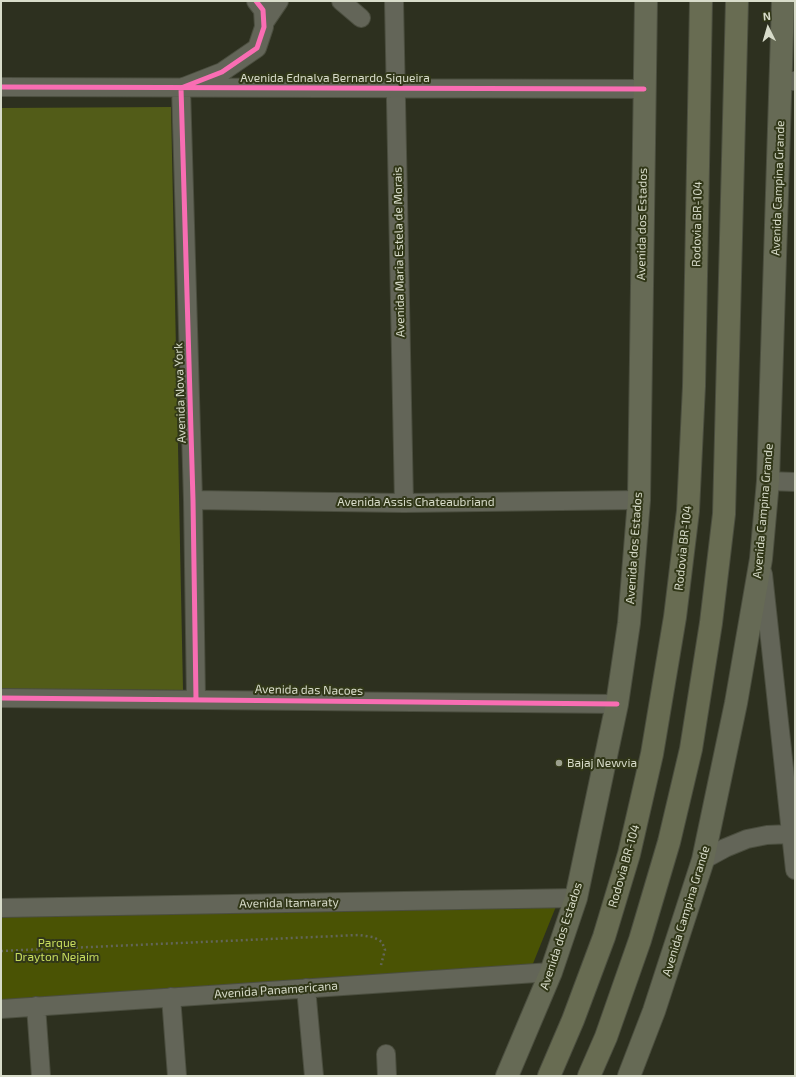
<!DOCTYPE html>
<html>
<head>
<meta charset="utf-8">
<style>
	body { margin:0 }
	#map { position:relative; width:796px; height:1077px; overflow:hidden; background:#2d301f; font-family:"Exo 2",sans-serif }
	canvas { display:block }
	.frame { position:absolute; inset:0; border:2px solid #d8dcca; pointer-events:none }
	.north { position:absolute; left:748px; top:8px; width:40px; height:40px; -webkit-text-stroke:3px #313718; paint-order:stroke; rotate:355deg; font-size:11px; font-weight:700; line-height:16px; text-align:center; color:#d8dcca }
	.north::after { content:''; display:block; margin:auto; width:14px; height:18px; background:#d8dcca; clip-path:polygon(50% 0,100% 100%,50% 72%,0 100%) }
</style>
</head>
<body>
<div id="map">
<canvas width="796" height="1077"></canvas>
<div class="frame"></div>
<div class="north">N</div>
</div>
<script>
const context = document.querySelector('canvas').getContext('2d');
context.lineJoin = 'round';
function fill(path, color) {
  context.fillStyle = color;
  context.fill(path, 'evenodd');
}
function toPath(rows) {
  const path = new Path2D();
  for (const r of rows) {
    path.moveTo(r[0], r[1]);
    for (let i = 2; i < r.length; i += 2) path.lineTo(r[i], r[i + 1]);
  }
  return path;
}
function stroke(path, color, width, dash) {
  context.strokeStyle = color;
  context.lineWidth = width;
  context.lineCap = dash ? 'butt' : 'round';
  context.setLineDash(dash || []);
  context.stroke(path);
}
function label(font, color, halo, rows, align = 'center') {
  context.font = font + ' "Exo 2",sans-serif';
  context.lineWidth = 4;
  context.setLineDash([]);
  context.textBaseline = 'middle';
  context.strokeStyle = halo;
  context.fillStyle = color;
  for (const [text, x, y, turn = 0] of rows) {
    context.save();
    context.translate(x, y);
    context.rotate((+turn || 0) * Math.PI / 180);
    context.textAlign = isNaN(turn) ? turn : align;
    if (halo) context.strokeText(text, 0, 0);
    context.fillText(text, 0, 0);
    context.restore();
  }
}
fill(toPath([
	[559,899,532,966,1,1002,1,903]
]), '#4a5304');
fill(toPath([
	[171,107,183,690,1,689,1,108]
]), '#525c18');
const street = toPath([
	[341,1,361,18],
	[394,1,404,503],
	[264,23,279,1],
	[782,81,795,81],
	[1,87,644,89],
	[768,481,795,482],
	[193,500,404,503,639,500],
	[763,574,795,870],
	[1,698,617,704],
	[196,699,193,500,181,88,222,72,257,48,264,27,263,10,256,1],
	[703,860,725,848,747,839,767,835,791,834],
	[1,908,576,898],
	[306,988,314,1076],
	[171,997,177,1076],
	[36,1006,41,1076],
	[1,1009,551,972],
	[386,1054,387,1076]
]);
const primary = toPath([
	[507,1076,551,972,576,898,617,704,629,623,639,500,646,1],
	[629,1076,654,1011,703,860,736,703,761,559,768,481,783,1]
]);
const highway = toPath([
	[549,1076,573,1020,604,937,629,854,652,754,675,617,688,511,694,386,701,1],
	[589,1076,606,1037,640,940,669,842,691,749,711,623,724,514,737,1]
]);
stroke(street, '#4b4e3f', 20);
stroke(primary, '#4b4e3f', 24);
stroke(highway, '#4b4e3f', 24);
stroke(toPath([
	[1,951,359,935,373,937,382,942,385,950,381,965]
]), '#63665a', 2.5, [2, 3]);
stroke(street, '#636558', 18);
stroke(primary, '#666a55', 22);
stroke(highway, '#686c52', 22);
stroke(toPath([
	[1,87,644,89],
	[1,698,617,704],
	[196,699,193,500,181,88,222,72,257,48,264,27,263,10,256,1]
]), '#f96db3', 5);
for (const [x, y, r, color] of [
	[559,763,4,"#9ca08e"]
]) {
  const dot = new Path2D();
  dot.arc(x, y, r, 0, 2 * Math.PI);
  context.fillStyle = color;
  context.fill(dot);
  stroke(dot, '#313718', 1.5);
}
label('12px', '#d8dcca', '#313718', [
	["Avenida Ednalva Bernardo Siqueira",335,78],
	["Avenida Campina Grande",778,188,-88],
	["Avenida dos Estados",642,224,-89],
	["Rodovia BR-104",697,224,-89],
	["Avenida Maria Estela de Morais",399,252,-91],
	["Avenida Nova York",180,393,-92],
	["Avenida Assis Chateaubriand",416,502],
	["Avenida Campina Grande",763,511,-85],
	["Avenida dos Estados",634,548,-86],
	["Rodovia BR-104",683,548,-84],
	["Avenida das Nacoes",309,690,1],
	["Rodovia BR-104",624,866,-74],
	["Avenida Itamaraty",289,903,-1],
	["Avenida Campina Grande",686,911,-73],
	["Avenida dos Estados",561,936,-72],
	["Avenida Panamericana",276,990,-4]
]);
label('12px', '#d8dcca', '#313718', [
	["Bajaj Newvia",567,763]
], 'left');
label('12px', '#c7dc5e', '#313718', [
	["Parque",57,943],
	["Drayton Nejaim",57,957]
]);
</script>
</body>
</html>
